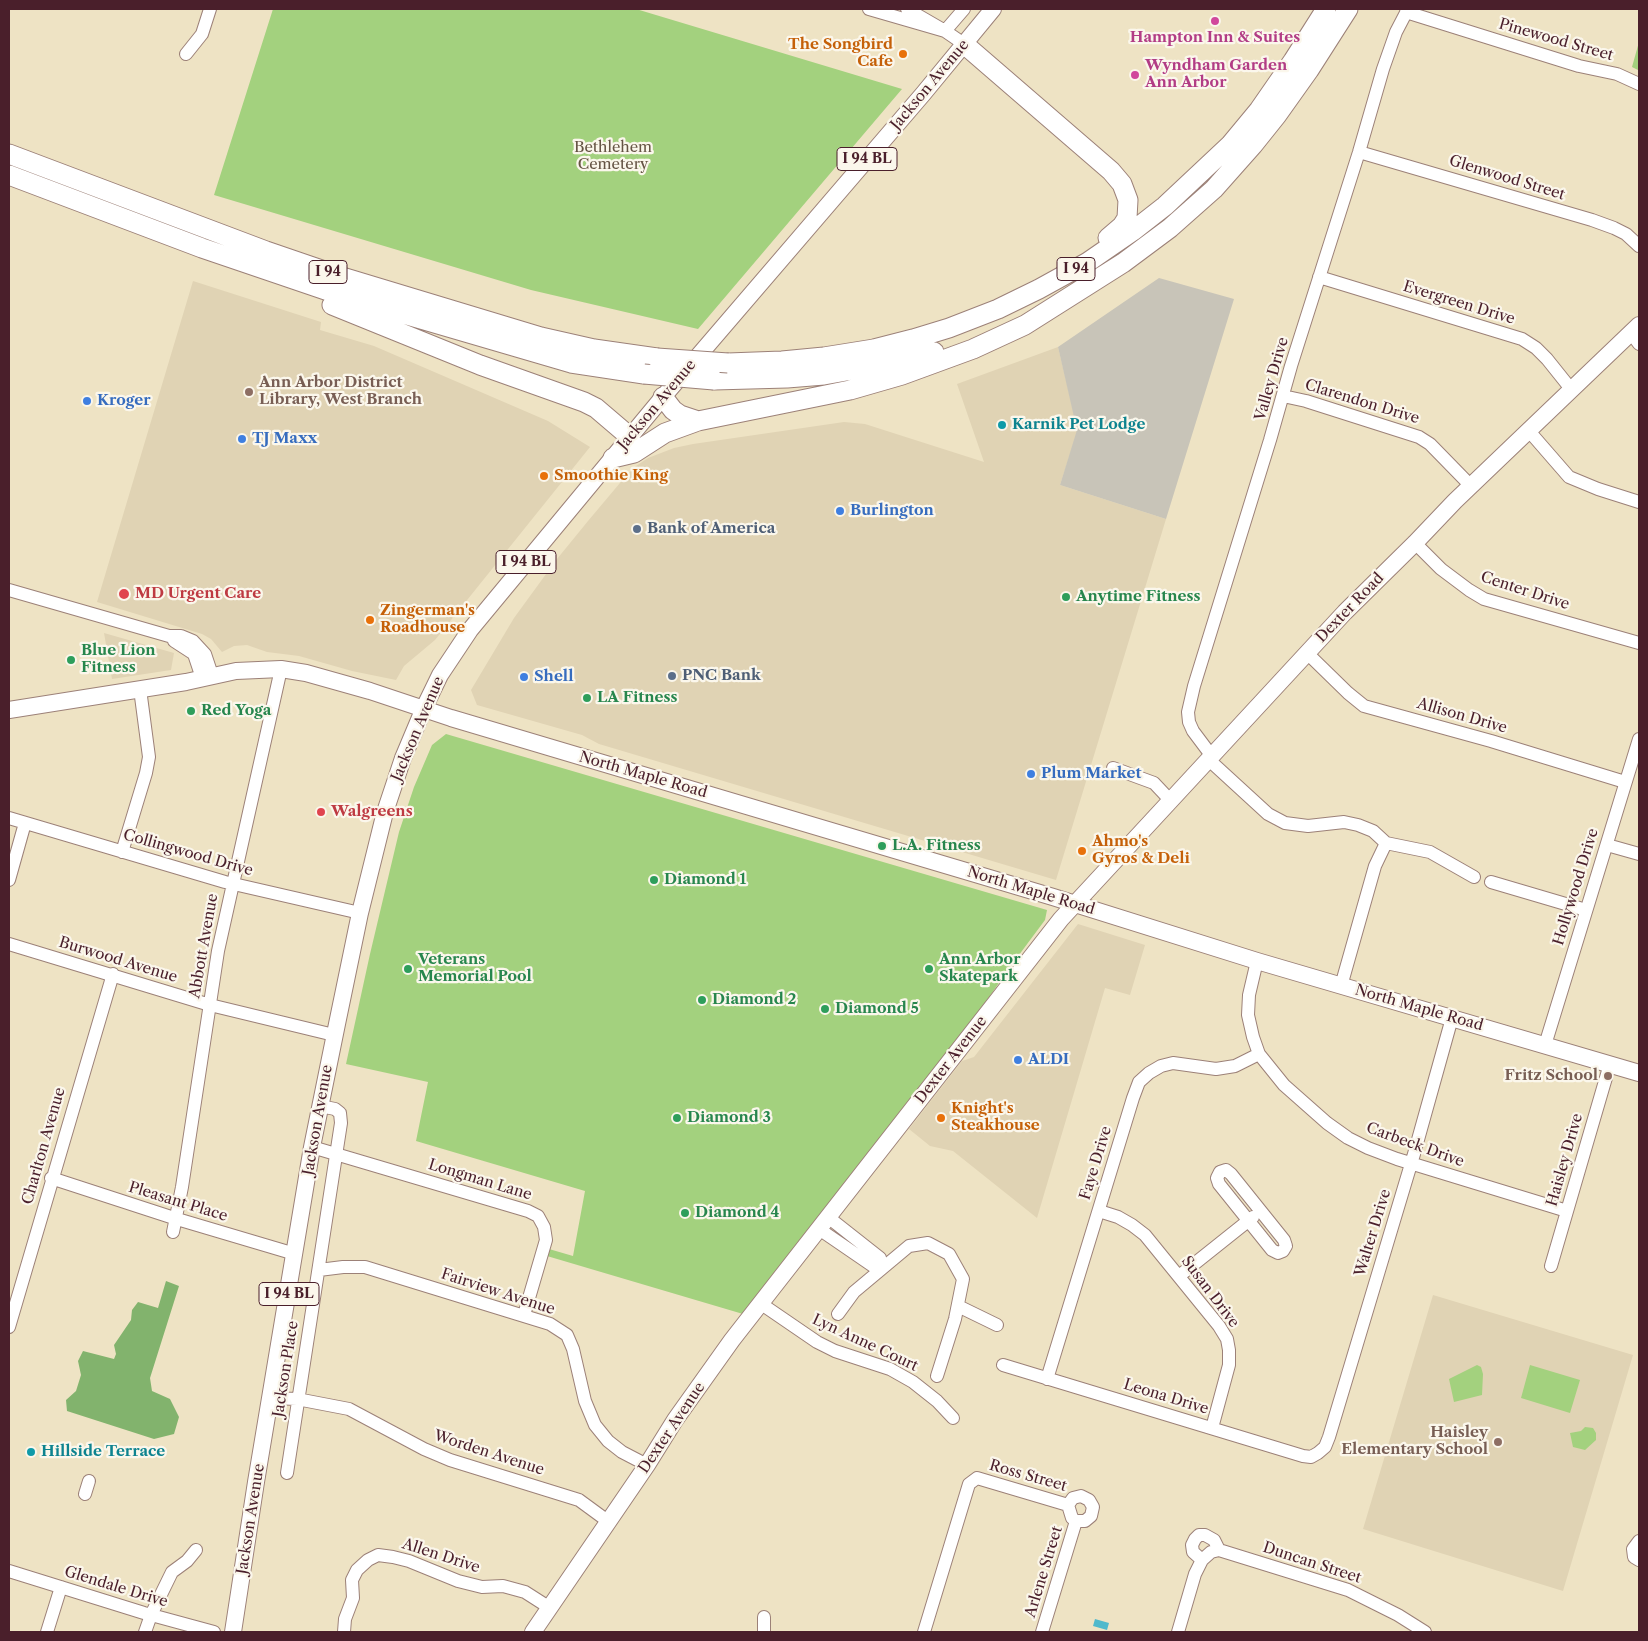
<!DOCTYPE html>
<html>
<head>
<meta charset="utf-8">
<style>
	body { margin:0 }
	#map { position:relative; width:1648px; height:1641px; overflow:hidden; background:#eee3c4; font-family:"Libre Caslon Text",serif }
	canvas { display:block }
	.frame { position:absolute; inset:0; border:10px solid #4a1f2b; pointer-events:none }
</style>
</head>
<body>
<div id="map">
<canvas width="1648" height="1641"></canvas>
<div class="frame"></div>
</div>
<script>
const context = document.querySelector('canvas').getContext('2d');
context.lineJoin = 'round';
function fill(path, color) {
  context.fillStyle = color;
  context.fill(path, 'evenodd');
}
function toPath(rows) {
  const path = new Path2D();
  for (const r of rows) {
    path.moveTo(r[0], r[1]);
    for (let i = 2; i < r.length; i += 2) path.lineTo(r[i], r[i + 1]);
  }
  return path;
}
function stroke(path, color, width, dash) {
  context.strokeStyle = color;
  context.lineWidth = width;
  context.lineCap = dash ? 'butt' : 'round';
  context.setLineDash(dash || []);
  context.stroke(path);
}
function label(font, color, halo, rows, align = 'center') {
  context.font = font + ' "Libre Caslon Text",serif';
  context.lineWidth = 4.5;
  context.setLineDash([]);
  context.textBaseline = 'middle';
  context.strokeStyle = halo;
  context.fillStyle = color;
  for (const [text, x, y, turn = 0] of rows) {
    context.save();
    context.translate(x, y);
    context.rotate((+turn || 0) * Math.PI / 180);
    context.textAlign = isNaN(turn) ? turn : align;
    if (halo) context.strokeText(text, 0, 0);
    context.fillText(text, 0, 0);
    context.restore();
  }
}
fill(toPath([
	[193,281,321,322,320,330,374,346,548,421,590,447,435,640,404,666,396,680,352,671,299,656,267,652,247,645,234,646,222,652,211,639,202,634,97,602],
	[1058,347,1078,430,1060,485,1166,519,1056,880,599,744,582,735,477,705,471,690,514,618,557,559,588,521,625,477,636,466,648,458,674,448,693,444,844,422,865,424,984,462,957,384],
	[104,633,174,653,171,670,112,679],
	[1078,924,1145,945,1130,995,1105,988,1037,1218,953,1151,930,1146,909,1129,962,1061,974,1057],
	[1433,1295,1633,1355,1563,1591,1363,1529]
]), '#e0d3b4');
fill(toPath([
	[1159,278,1234,299,1166,519,1060,485,1077,430,1058,347]
]), '#c8c4b8');
fill(toPath([
	[273,9,636,9,902,89,698,329,531,290,214,195],
	[1639,42,1639,67,1638,70,1632,67],
	[446,734,1047,910,1045,920,1010,967,978,1013,743,1314,547,1256,549,1249,573,1256,585,1191,416,1141,428,1082,346,1064,370,954,399,832,414,787,432,745],
	[1477,1365,1481,1367,1483,1374,1482,1395,1454,1402,1449,1379],
	[1530,1365,1580,1380,1570,1413,1521,1398],
	[1585,1427,1593,1428,1596,1433,1596,1440,1585,1450,1573,1447,1570,1433,1581,1431]
]), '#a3d17e');
fill(toPath([
	[166,1281,179,1286,150,1378,152,1391,170,1399,179,1417,174,1434,154,1439,67,1411,66,1400,76,1391,81,1375,78,1361,83,1351,114,1359,116,1354,114,1345,131,1320,132,1310,138,1302,158,1308]
]), '#82b36d');
fill(toPath([
	[1095,1619,1109,1623,1107,1630,1093,1626]
]), '#4fb9cc');
const minor = toPath([
	[869,9,945,31,964,44],
	[907,9,945,31,964,9],
	[1406,12,1579,66,1617,74,1639,84],
	[186,54,202,34,210,9],
	[1359,152,1592,220,1614,228,1626,234,1639,246],
	[1319,277,1522,339,1536,348,1547,359,1571,389],
	[1631,333,1639,344],
	[1283,396,1306,401,1419,437,1430,444,1471,486],
	[1529,431,1569,477,1598,489,1639,502],
	[1415,543,1441,569,1469,590,1484,599,1639,643],
	[9,590,169,636,181,636,193,641,205,654,212,675],
	[174,641,194,654,202,678],
	[1307,653,1348,693,1364,706,1491,741,1625,782],
	[1211,755,1193,731,1189,722,1188,712,1194,686,1270,440,1291,366,1359,152,1383,69,1396,32,1408,9],
	[1208,759,1268,814,1285,823,1308,826,1344,822,1358,825,1373,831,1386,843,1430,852,1474,877],
	[1113,768,1154,783,1170,800],
	[9,818,225,882,360,913],
	[1607,845,1639,854],
	[122,852,146,773,149,757,140,689],
	[9,880,25,823],
	[1491,882,1586,910],
	[9,944,210,1005,334,1035],
	[1257,961,1249,995,1248,1015,1253,1037,1259,1054,1284,1085,1327,1123,1348,1138,1368,1148,1397,1159,1567,1211],
	[1341,986,1375,866,1386,843],
	[1545,1045,1639,739],
	[312,1147,528,1211,538,1216,544,1227,546,1240,524,1315],
	[1226,1170,1231,1174,1284,1240,1286,1246,1283,1251,1278,1253,1272,1250,1219,1184,1217,1178,1220,1172,1226,1170],
	[51,1178,177,1219,295,1254],
	[1099,1211,1118,1217,1132,1225,1145,1235,1219,1326,1227,1339,1229,1350,1229,1365,1212,1428],
	[819,1229,873,1266,882,1268,880,1258,828,1217],
	[173,1232,182,1187,218,951,281,669],
	[1551,1266,1610,1064],
	[319,1270,343,1267,365,1267,550,1324,567,1335,573,1349,585,1401,595,1425,608,1441,622,1452,647,1465],
	[1179,1276,1253,1217],
	[760,1303,817,1342,835,1351,890,1369,913,1382,937,1401,953,1418],
	[958,1306,997,1325],
	[838,1314,854,1292,909,1246,928,1243,949,1254,963,1279,955,1319,937,1376],
	[9,1327,113,974],
	[1003,1365,1303,1456,1311,1457,1318,1453,1325,1447,1329,1437,1414,1154,1452,1018],
	[1047,1379,1133,1098,1139,1082,1149,1073,1161,1066,1173,1063,1216,1069,1235,1066,1259,1054],
	[271,1398,297,1399,349,1409,424,1449,450,1460,579,1500,609,1522],
	[287,1473,341,1123,340,1113,335,1109,320,1106],
	[85,1494,89,1481],
	[1068,1505,1073,1498,1081,1496,1089,1500,1093,1507,1091,1516,1085,1521,1076,1521],
	[1639,1541,1633,1549,1634,1557,1639,1560],
	[1202,1560,1193,1552,1192,1545,1195,1539,1199,1535,1205,1535,1214,1540,1219,1550],
	[9,1571,144,1613,214,1632],
	[47,1632,61,1587],
	[145,1632,151,1615,172,1572,187,1561,196,1550],
	[344,1632,345,1619,353,1598,352,1580,357,1570,368,1560,378,1555,393,1557,409,1561,458,1581,482,1587,503,1586,525,1592,550,1608],
	[764,1632,764,1617],
	[924,1632,969,1484,977,1478,1068,1505],
	[1042,1632,1076,1521,1072,1518,1068,1505],
	[1178,1632,1195,1574,1202,1560,1211,1552,1219,1550,1348,1590,1398,1615,1425,1632]
]);
const major = toPath([
	[9,710,186,682,236,671,281,669,306,673,370,691,451,718,1053,897,1257,961,1639,1073],
	[233,1632,256,1482,312,1147,337,1024,360,913,385,812,403,758,424,708,440,675,470,630,663,397,923,94,993,9],
	[533,1632,647,1465,675,1420,732,1340,1061,919,1345,612,1415,543,1455,501,1639,325]
]);
const highway = toPath([
	[964,44,1111,171,1122,184,1128,200,1127,218,1122,226,1108,238],
	[9,154,266,251,339,276,541,337,594,349,657,358],
	[9,175,202,248,352,299,571,363,644,374],
	[332,305,480,365,584,402,596,408,630,437],
	[728,363,782,361,824,357,874,349,913,339,949,328,998,309,1039,289,1088,262,1133,231,1165,206,1230,145,1259,110,1293,61,1326,9],
	[714,380,787,378,824,375,863,368,934,352],
	[663,397,673,410,680,415,698,421],
	[613,458,634,453,665,433,698,421,850,390,902,375,973,349,1025,325,1123,263,1170,228,1214,189,1253,145,1277,115,1309,70,1348,9]
]);
stroke(minor, '#9c8178', 14);
stroke(major, '#9c8178', 18);
stroke(highway, '#9c8178', 21);
stroke(minor, '#fff', 12);
stroke(major, '#fff', 16);
stroke(highway, '#fff', 19);
const highwayBridge = toPath([
	[657,358,728,363],
	[644,374,714,380]
]);
stroke(highwayBridge, '#9c8178', 21, []);
stroke(highwayBridge, '#fff', 19);
for (const [x, y, r, color] of [
	[1215,21,5,"#d1479c"],
	[903,54,5,"#e8710a"],
	[1135,75,5,"#d1479c"],
	[249,392,5,"#8d6e63"],
	[87,401,5,"#3f7fe0"],
	[1002,425,5,"#0f9aa8"],
	[242,439,5,"#3f7fe0"],
	[544,476,5,"#e8710a"],
	[840,511,5,"#3f7fe0"],
	[637,529,5,"#5c6f8a"],
	[124,594,6,"#e0444e"],
	[1066,597,5,"#2e9e5b"],
	[370,620,5,"#e8710a"],
	[71,660,5,"#2e9e5b"],
	[672,676,5,"#5c6f8a"],
	[524,677,5,"#3f7fe0"],
	[587,698,5,"#2e9e5b"],
	[191,711,5,"#2e9e5b"],
	[1031,774,5,"#3f7fe0"],
	[321,812,5,"#e0444e"],
	[882,846,5,"#2e9e5b"],
	[1082,851,5,"#e8710a"],
	[654,880,5,"#2e9e5b"],
	[408,969,5,"#2e9e5b"],
	[929,969,5,"#2e9e5b"],
	[702,1000,5,"#2e9e5b"],
	[825,1009,5,"#2e9e5b"],
	[1018,1060,5,"#3f7fe0"],
	[1608,1076,5,"#8d6e63"],
	[677,1118,5,"#2e9e5b"],
	[941,1118,5,"#e8710a"],
	[685,1213,5,"#2e9e5b"],
	[1498,1442,5,"#8d6e63"],
	[31,1452,5,"#0f9aa8"]
]) {
  const dot = new Path2D();
  dot.arc(x, y, r, 0, 2 * Math.PI);
  context.fillStyle = color;
  context.fill(dot);
  stroke(dot, '#fbf7ec', 2);
}
for (const [x, y, w] of [
	[867,159,60],
	[1076,269,38],
	[328,272,38],
	[526,562,60],
	[289,1294,60]
]) {
  const box = new Path2D();
  box.roundRect(x - w / 2, y - 11.5, w, 23, 4);
  context.fillStyle = '#fbf7ec';
  context.fill(box);
  stroke(box, '#4a1f2b', 1);
}
label('bold 14px', '#4a1f2b', null, [
	["I 94 BL",867,159],
	["I 94",1076,269],
	["I 94",328,272],
	["I 94 BL",526,562],
	["I 94 BL",289,1294]
]);
label('bold 15px', '#b23c85', '#fbf7ec', [
	["Hampton Inn & Suites",1215,38],
	["Wyndham Garden",1145,66,"left"],
	["Ann Arbor",1145,83,"left"]
]);
label('15px', '#4a1f2b', '#fbf7ec', [
	["Pinewood Street",1556,40,16],
	["Jackson Avenue",930,85,-50],
	["Glenwood Street",1507,178,17],
	["Evergreen Drive",1459,303,17],
	["Valley Drive",1272,379,-74],
	["Clarendon Drive",1362,402,17],
	["Jackson Avenue",657,405,-50],
	["Center Drive",1525,591,18],
	["Dexter Road",1350,608,-46],
	["Allison Drive",1462,716,16],
	["Jackson Avenue",418,729,-67],
	["North Maple Road",643,775,16],
	["Collingwood Drive",188,853,16],
	["Hollywood Drive",1576,887,-73],
	["North Maple Road",1031,891,17],
	["Abbott Avenue",204,946,-80],
	["Burwood Avenue",118,960,17],
	["North Maple Road",1419,1008,16],
	["Dexter Avenue",951,1060,-52],
	["Jackson Avenue",318,1120,-80],
	["Carbeck Drive",1415,1145,20],
	["Charlton Avenue",44,1146,-74],
	["Haisley Drive",1565,1160,-74],
	["Faye Drive",1096,1163,-73],
	["Longman Lane",480,1180,17],
	["Pleasant Place",178,1202,17],
	["Walter Drive",1373,1233,-73],
	["Fairview Avenue",498,1292,18],
	["Susan Drive",1210,1292,53],
	["Lyn Anne Court",865,1343,25],
	["Jackson Place",286,1369,-81],
	["Leona Drive",1166,1397,17],
	["Dexter Avenue",672,1428,-56],
	["Worden Avenue",489,1453,18],
	["Ross Street",1028,1476,16],
	["Jackson Avenue",251,1519,-81],
	["Allen Drive",441,1556,18],
	["Duncan Street",1312,1563,18],
	["Arlene Street",1044,1572,-73],
	["Glendale Drive",116,1587,17]
]);
label('bold 15px', '#c56008', '#fbf7ec', [
	["The Songbird",893,45,"right"],
	["Cafe",893,62,"right"],
	["Smoothie King",554,476],
	["Zingerman's",380,611],
	["Roadhouse",380,628],
	["Ahmo's",1092,842],
	["Gyros & Deli",1092,859],
	["Knight's",951,1109],
	["Steakhouse",951,1126]
], 'left');
label('15px', '#655444', '#fbf7ec', [
	["Bethlehem",613,148],
	["Cemetery",613,165]
]);
label('bold 15px', '#785e54', '#fbf7ec', [
	["Ann Arbor District",259,383,"left"],
	["Library, West Branch",259,400,"left"],
	["Fritz School",1598,1076],
	["Haisley",1488,1433],
	["Elementary School",1488,1450]
], 'right');
label('bold 15px', '#366cbe', '#fbf7ec', [
	["Kroger",97,401],
	["TJ Maxx",252,439],
	["Burlington",850,511],
	["Shell",534,677],
	["Plum Market",1041,774],
	["ALDI",1028,1060]
], 'left');
label('bold 15px', '#0d838f', '#fbf7ec', [
	["Karnik Pet Lodge",1012,425],
	["Hillside Terrace",41,1452]
], 'left');
label('bold 15px', '#4e5e75', '#fbf7ec', [
	["Bank of America",647,529],
	["PNC Bank",682,676]
], 'left');
label('bold 15px', '#be3a42', '#fbf7ec', [
	["MD Urgent Care",135,594],
	["Walgreens",331,812]
], 'left');
label('bold 15px', '#27864d', '#fbf7ec', [
	["Anytime Fitness",1076,597],
	["Blue Lion",81,651],
	["Fitness",81,668],
	["LA Fitness",597,698],
	["Red Yoga",201,711],
	["L.A. Fitness",892,846],
	["Diamond 1",664,880],
	["Veterans",418,960],
	["Memorial Pool",418,977],
	["Ann Arbor",939,960],
	["Skatepark",939,977],
	["Diamond 2",712,1000],
	["Diamond 5",835,1009],
	["Diamond 3",687,1118],
	["Diamond 4",695,1213]
], 'left');
</script>
</body>
</html>
